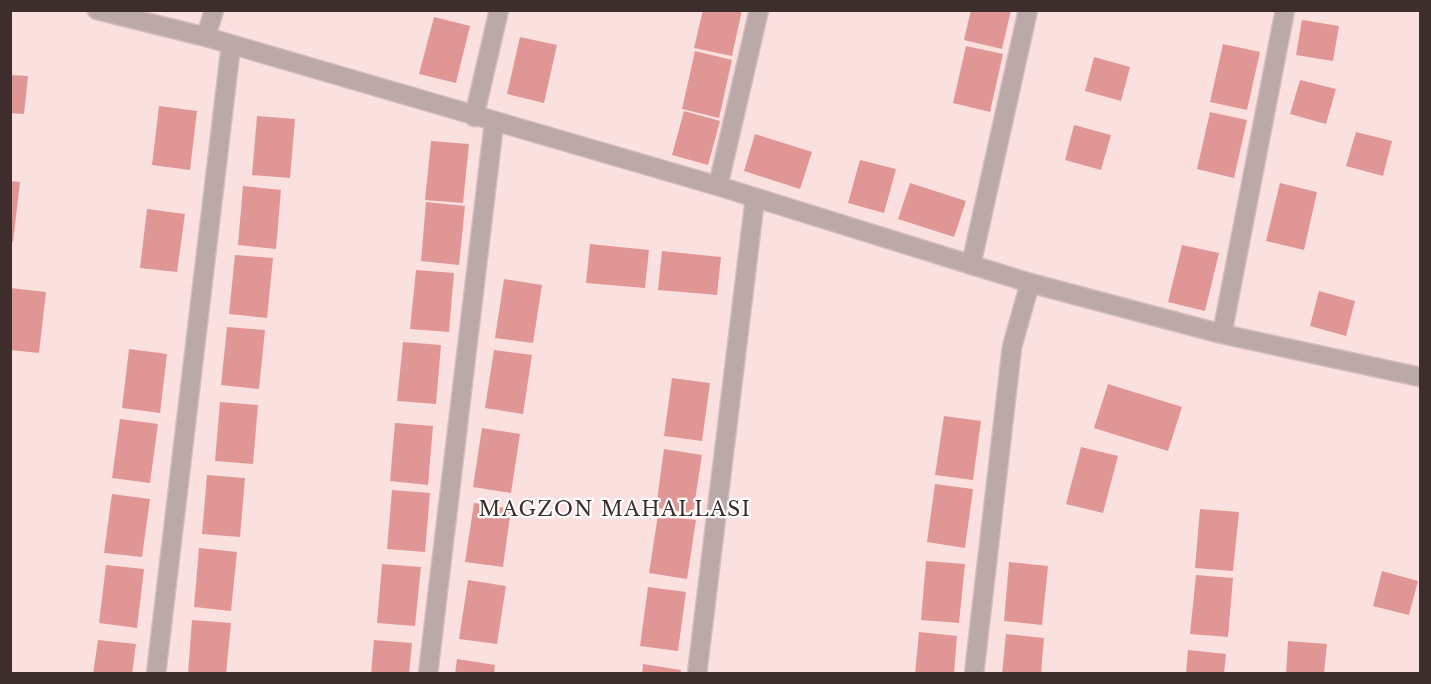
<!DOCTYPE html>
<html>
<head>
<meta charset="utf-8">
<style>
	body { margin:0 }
	#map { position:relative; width:1431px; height:684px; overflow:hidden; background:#fbe0e0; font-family:"Libre Baskerville",serif }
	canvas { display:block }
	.frame { position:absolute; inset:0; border:12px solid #3d2d2d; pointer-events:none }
</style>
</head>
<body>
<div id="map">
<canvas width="1431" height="684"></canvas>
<div class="frame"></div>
</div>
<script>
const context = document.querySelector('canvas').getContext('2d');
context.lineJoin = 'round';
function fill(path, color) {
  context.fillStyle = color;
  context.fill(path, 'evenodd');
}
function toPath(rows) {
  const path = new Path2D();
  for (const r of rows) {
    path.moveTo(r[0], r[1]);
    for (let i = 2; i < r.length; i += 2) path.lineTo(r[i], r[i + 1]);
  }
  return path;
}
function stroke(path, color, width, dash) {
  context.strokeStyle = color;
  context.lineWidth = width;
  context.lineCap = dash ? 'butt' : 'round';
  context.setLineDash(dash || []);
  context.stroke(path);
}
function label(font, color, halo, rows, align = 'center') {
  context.font = font + ' "Libre Baskerville",serif';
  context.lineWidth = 4.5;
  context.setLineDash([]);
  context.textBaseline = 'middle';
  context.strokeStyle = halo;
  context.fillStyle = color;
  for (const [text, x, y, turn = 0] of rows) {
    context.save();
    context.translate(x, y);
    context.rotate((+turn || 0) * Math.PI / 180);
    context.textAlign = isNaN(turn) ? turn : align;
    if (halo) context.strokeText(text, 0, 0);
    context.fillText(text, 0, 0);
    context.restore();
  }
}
fill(toPath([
	[703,10,742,10,732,56,694,48],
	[971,10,1011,10,1002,49,964,40],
	[434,17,470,26,456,83,419,74],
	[1302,20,1339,26,1333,61,1296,55],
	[520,37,557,45,544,103,507,94],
	[1223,44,1260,52,1247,110,1210,102],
	[966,46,1003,54,990,112,953,103],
	[695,51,732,60,719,118,682,109],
	[1094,57,1130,67,1121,101,1085,91],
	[10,75,28,76,24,114,10,113],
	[1300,80,1336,89,1326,124,1290,114],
	[159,106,197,111,190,170,152,165],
	[684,111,720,121,708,165,672,155],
	[1210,112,1247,120,1234,178,1197,169],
	[257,116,295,119,290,178,252,175],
	[1074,125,1111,135,1101,170,1065,160],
	[1356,132,1392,141,1383,176,1346,166],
	[755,134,812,152,800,189,744,171],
	[431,141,469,144,463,203,425,200],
	[860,160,896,169,884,213,848,203],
	[10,181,20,182,13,242,10,242],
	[910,183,966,201,954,237,898,219],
	[1280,183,1317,192,1304,250,1266,241],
	[243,186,281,190,276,249,238,245],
	[426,202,465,206,459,265,421,261],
	[147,209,185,214,177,272,140,268],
	[590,244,649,250,645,288,586,283],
	[1182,245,1219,253,1205,311,1168,302],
	[662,251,721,257,717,295,658,290],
	[235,255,273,258,267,318,229,314],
	[416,270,454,273,449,332,410,329],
	[504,279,542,285,533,343,495,338],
	[10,288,46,292,39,353,10,350],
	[1319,291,1355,301,1346,336,1310,326],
	[227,327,265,330,259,389,221,385],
	[403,342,441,345,436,404,397,401],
	[129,349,167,354,160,413,122,408],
	[494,350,532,355,523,414,485,408],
	[672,378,710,383,702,441,664,436],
	[1108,384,1182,407,1168,451,1094,428],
	[220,402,258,405,253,464,215,461],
	[944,416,981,421,973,480,935,475],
	[120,419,158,424,150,483,112,478],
	[395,423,433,426,428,485,390,481],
	[482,428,520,434,511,493,473,487],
	[1081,447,1118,456,1103,513,1066,504],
	[664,449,702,455,693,513,656,508],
	[207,475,245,478,240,537,202,534],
	[935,484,973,489,965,548,927,542],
	[392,490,430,493,425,552,387,549],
	[112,494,150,499,142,557,104,553],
	[474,503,511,509,503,567,465,562],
	[1200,509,1239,512,1233,571,1195,568],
	[658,515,696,520,687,579,649,573],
	[199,548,237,552,231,611,194,607],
	[926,561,965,564,959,623,921,620],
	[1009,562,1048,566,1042,625,1004,621],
	[382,564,421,567,415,626,377,623],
	[106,565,144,569,137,628,99,623],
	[1382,571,1418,581,1409,615,1373,606],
	[1196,575,1233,578,1228,637,1190,634],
	[468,580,506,586,497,644,459,639],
	[648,587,686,592,678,651,640,646],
	[192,620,231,623,226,674,188,674],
	[919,632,957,636,954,674,915,674],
	[1006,634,1044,638,1041,674,1002,674],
	[98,640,136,644,132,674,93,674],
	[374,640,412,643,409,674,371,674],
	[1288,641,1327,644,1324,674,1286,674],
	[1188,650,1226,654,1224,674,1186,674],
	[457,659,495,665,494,674,455,674],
	[643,664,681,670,680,674,642,674]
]), '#e19696');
const street = toPath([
	[97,10,206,37,718,186,1030,283,1222,334,1420,377],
	[206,37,214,10],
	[474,117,499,10],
	[718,186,759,10],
	[971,265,1028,10],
	[1222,334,1285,10],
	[156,674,231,45],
	[428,674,494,123],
	[697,674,755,198],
	[974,674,1012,347,1030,283]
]);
stroke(street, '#d5bcbc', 21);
stroke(street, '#bba8a8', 18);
context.letterSpacing = '1.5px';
label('20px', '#3d2d2d', '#fff', [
	["MAGZON MAHALLASI",615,510]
]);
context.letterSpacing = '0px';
</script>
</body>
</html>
